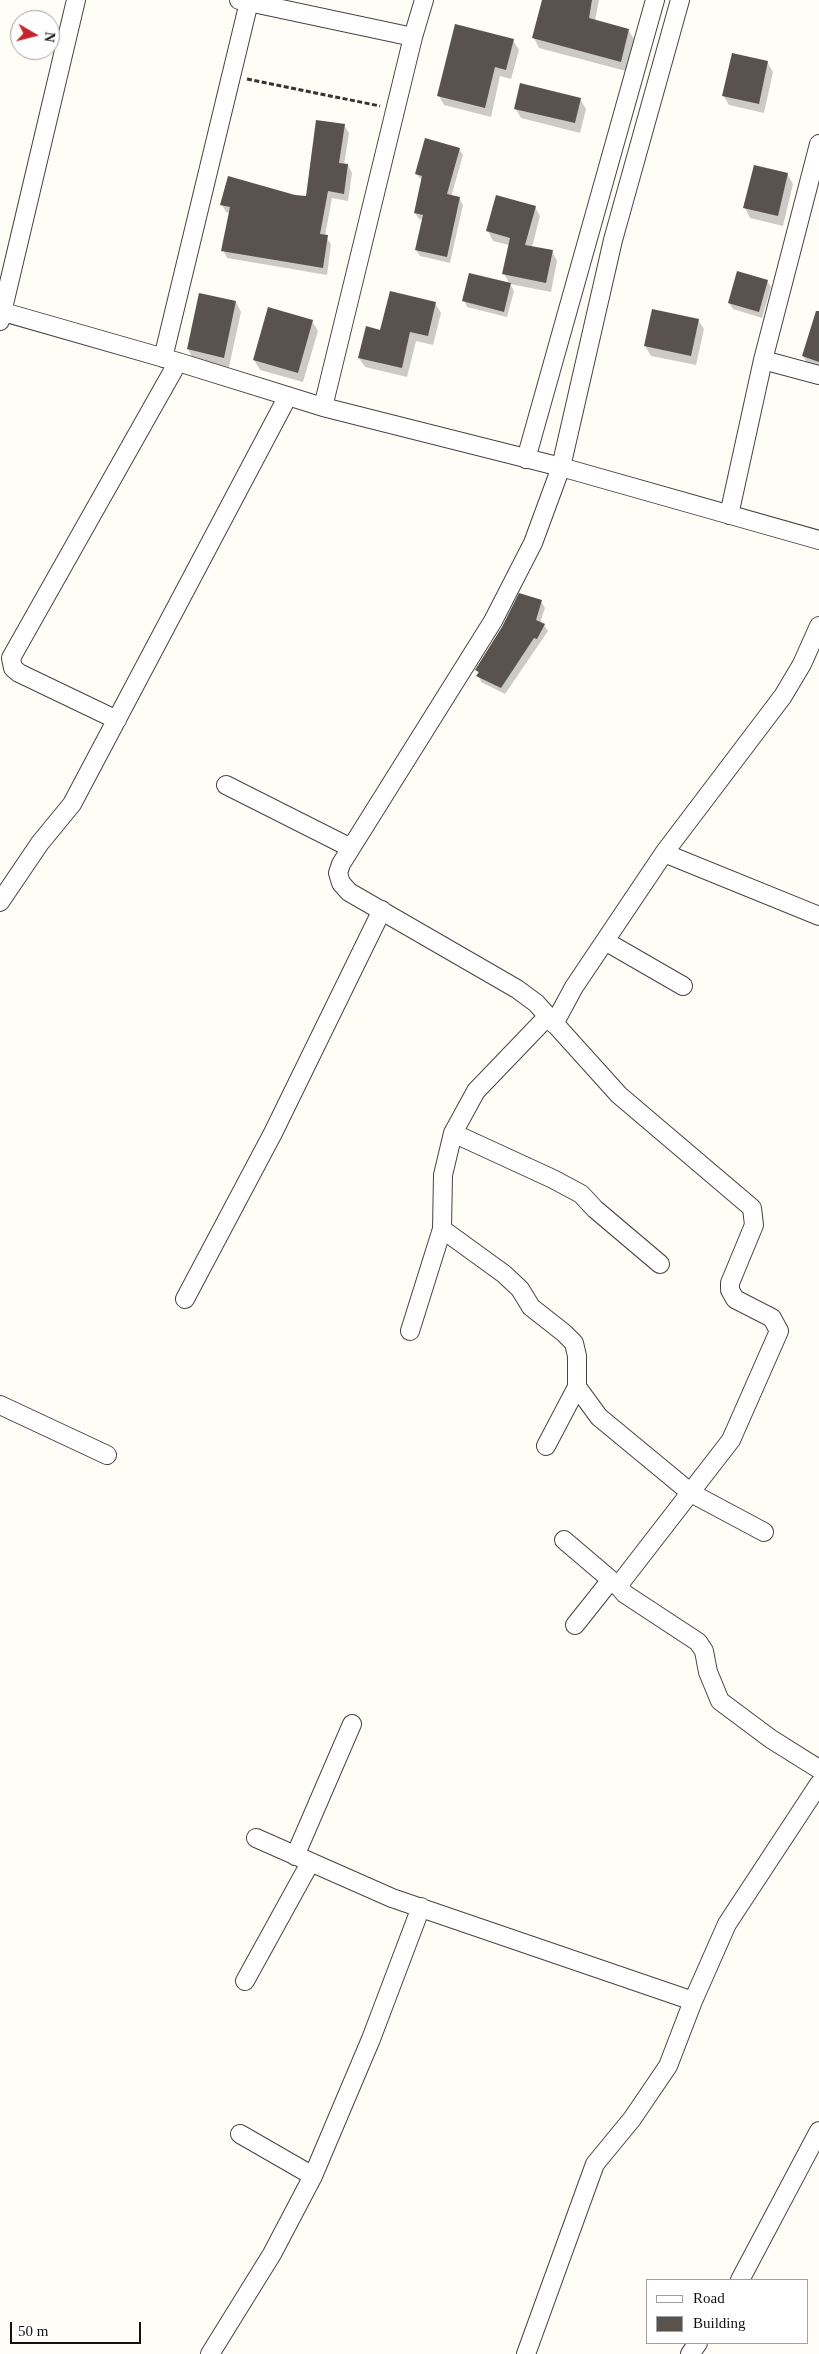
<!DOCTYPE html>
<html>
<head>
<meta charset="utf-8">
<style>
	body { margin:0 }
	#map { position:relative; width:819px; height:2354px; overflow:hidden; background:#fffdf5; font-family:"Times New Roman",serif }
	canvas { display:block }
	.legend { position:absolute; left:646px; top:2279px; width:162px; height:65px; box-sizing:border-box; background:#fff; border:1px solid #a0a0a0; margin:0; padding:6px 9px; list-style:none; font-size:15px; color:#111 }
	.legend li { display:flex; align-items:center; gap:10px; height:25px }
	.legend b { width:25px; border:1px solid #a0a0a0 }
	.north { position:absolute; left:10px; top:10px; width:50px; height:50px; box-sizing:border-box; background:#fff; border:1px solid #a0a0a0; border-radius:50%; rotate:98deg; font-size:14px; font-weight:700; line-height:20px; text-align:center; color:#111 }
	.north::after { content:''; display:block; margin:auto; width:18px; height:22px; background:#c4262e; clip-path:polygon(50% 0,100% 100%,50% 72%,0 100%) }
	.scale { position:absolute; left:10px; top:2322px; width:131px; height:22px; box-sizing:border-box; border:2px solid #111; border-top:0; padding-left:6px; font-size:15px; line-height:18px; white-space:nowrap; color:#111; -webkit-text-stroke:4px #fff; paint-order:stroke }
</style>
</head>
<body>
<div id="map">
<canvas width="819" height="2354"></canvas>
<ul class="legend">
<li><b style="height:6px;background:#fff"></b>Road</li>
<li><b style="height:14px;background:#5a524d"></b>Building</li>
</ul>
<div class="north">N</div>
<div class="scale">50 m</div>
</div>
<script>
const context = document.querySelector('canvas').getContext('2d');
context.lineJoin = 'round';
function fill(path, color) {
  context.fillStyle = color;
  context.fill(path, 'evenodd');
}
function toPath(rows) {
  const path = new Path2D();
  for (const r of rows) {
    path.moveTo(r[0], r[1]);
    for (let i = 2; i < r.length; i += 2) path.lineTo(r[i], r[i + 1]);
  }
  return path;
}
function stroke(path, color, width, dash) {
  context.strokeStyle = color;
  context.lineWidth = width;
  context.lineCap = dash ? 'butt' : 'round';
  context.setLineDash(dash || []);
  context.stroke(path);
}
fill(toPath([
	[543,0,599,0,595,21,628,30,634,39,626,71,539,48,534,38],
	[513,40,519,50,511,79,500,76,491,117,444,105,439,96],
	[767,62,773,72,764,113,729,105,723,95],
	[580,99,586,109,580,133,521,118,515,108],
	[344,125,349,133,344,165,348,165,352,173,348,201,332,198,325,236,331,244,327,275,227,258,223,250,230,213,226,212,222,205,294,196,307,197],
	[459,149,463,155,451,197,459,198,463,205,450,263,420,256,416,250,423,220,419,219,415,213,423,181,416,174],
	[787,174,793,184,783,226,750,218,745,208],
	[535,207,540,216,532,247,552,251,557,261,551,292,510,284,514,291,507,317,467,307,464,300,510,284,504,274,509,245,493,241,488,231],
	[767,281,771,287,762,318,733,309,729,303],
	[236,302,241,312,229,367,193,359,188,349],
	[435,303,441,313,433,345,416,341,407,377,365,367,359,358,381,331],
	[698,320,704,329,696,365,651,356,645,346],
	[312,321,318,331,303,382,260,370,254,360],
	[819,325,819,368,808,364,803,356],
	[541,601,545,608,540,623,544,625,548,631,505,694,481,682,477,670]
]), '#0003');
fill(toPath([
	[542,0,592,0,589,18,629,29,621,62,532,38],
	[455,24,514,39,506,70,495,67,485,108,437,96],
	[732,53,768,61,759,104,722,96],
	[520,83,581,98,575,123,514,109],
	[316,120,345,124,339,163,348,164,344,194,328,191,320,234,328,235,323,268,221,251,230,207,220,205,228,176,295,195,306,196],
	[425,138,460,148,447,194,460,197,447,257,415,250,423,215,414,213,422,176,415,174],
	[754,165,788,173,778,216,743,208],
	[496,195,536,206,525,245,553,250,546,283,502,274,510,238,486,231],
	[737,271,768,280,759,312,728,303],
	[469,273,511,283,504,312,462,301],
	[390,291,436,302,428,336,410,332,402,368,358,358,366,326,380,330],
	[199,293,236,301,224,358,187,349],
	[268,307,313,320,298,373,253,360],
	[652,309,699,319,691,356,644,346],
	[816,311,819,311,819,362,802,356],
	[519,593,542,600,536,620,545,624,537,639,534,638,501,688,476,676,479,672,475,670,502,627]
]), '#5a524d');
const minor = toPath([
	[239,0,413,37],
	[680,0,613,240,561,467,533,543,493,621,341,864,338,873,341,883,349,892,517,989,536,1003,619,1095,752,1208,754,1225,730,1283,730,1290,735,1299,772,1318,779,1331,731,1440,618,1586,625,1594,698,1642,704,1651,708,1672,720,1701,771,1739,819,1769],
	[0,311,178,362,323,407,561,467,819,540],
	[0,321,76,0],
	[163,358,249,2],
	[763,360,819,375],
	[323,407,413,37,424,0],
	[526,459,655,0],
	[729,515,763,360,819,144],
	[117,720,19,673,13,668,11,658,178,362],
	[226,785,351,848],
	[664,853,819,916],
	[0,902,40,843,72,804,288,396],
	[605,941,683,986],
	[554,1024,574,987,664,853,783,696,802,664,819,626],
	[453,1133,553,1179,581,1194,595,1209,660,1264],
	[442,1229,504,1274,520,1289,531,1307,564,1333,574,1343,577,1356,577,1387,599,1417,691,1493,764,1532],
	[185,1299,273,1133,382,910],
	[410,1331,442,1229,443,1175,453,1133,476,1091,548,1016],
	[0,1405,107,1455],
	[546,1446,577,1387],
	[564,1540,618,1586],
	[575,1625,610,1581],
	[256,1838,392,1898,693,2001],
	[295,1856,352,1724],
	[245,1981,310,1863],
	[240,2134,313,2176],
	[740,2280,819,2131],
	[210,2354,272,2254,313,2176,371,2039,421,1907],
	[526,2354,595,2164,632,2119,668,2066,693,2001,727,1924,819,1784],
	[690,2354,698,2343]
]);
stroke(minor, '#444', 20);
stroke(toPath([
	[247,79,380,106]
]), '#333', 3, [5, 2.5]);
stroke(minor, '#fff', 18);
</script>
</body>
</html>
